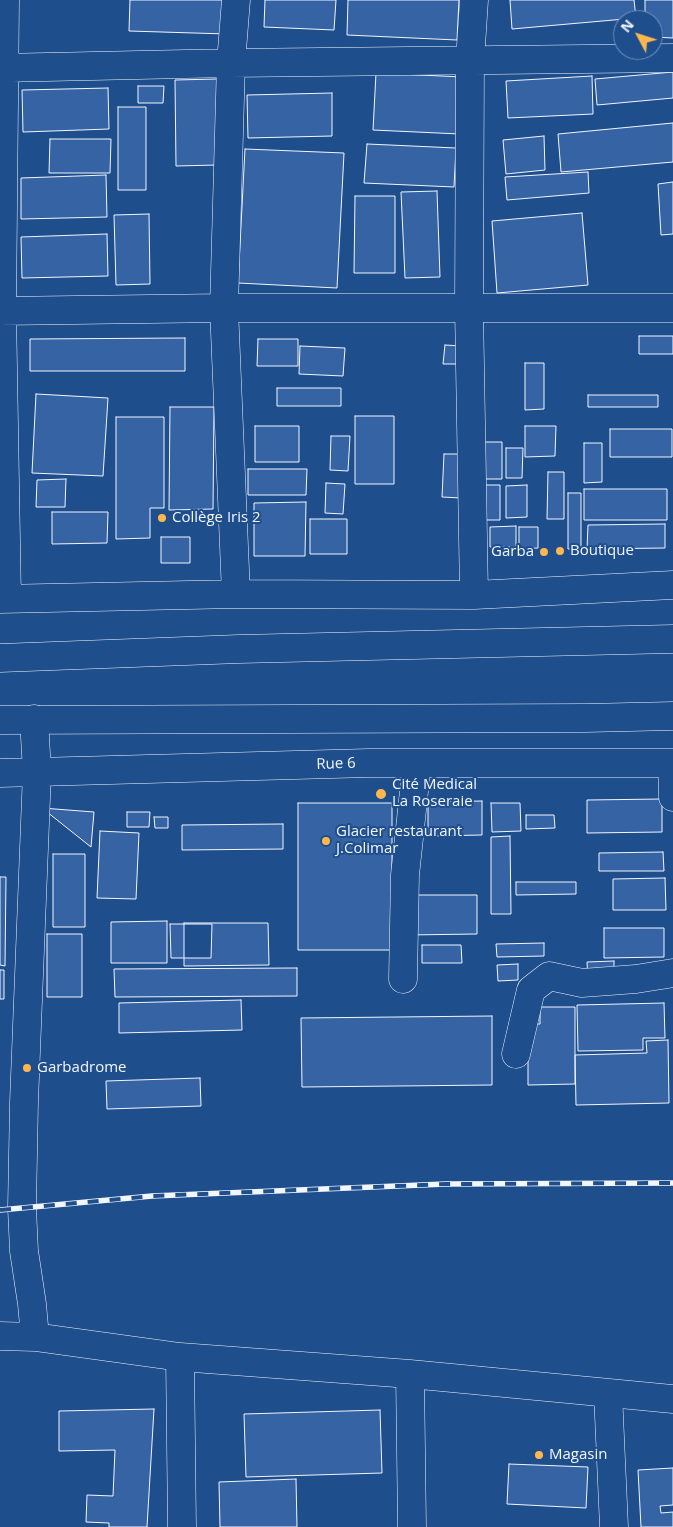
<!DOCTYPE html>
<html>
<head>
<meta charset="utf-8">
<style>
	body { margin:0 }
	#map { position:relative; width:673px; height:1527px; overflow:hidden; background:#1f4e8c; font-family:"Open Sans",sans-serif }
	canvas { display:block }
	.north { position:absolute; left:613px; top:10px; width:50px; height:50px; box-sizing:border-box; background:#1f4e8c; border:1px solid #7391ba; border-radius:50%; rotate:310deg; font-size:14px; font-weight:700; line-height:20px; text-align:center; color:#f2f6ff }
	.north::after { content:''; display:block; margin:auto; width:18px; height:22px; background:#ffb74d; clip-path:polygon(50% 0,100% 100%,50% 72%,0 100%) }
</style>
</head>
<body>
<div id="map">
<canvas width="673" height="1527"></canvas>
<div class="north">N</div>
</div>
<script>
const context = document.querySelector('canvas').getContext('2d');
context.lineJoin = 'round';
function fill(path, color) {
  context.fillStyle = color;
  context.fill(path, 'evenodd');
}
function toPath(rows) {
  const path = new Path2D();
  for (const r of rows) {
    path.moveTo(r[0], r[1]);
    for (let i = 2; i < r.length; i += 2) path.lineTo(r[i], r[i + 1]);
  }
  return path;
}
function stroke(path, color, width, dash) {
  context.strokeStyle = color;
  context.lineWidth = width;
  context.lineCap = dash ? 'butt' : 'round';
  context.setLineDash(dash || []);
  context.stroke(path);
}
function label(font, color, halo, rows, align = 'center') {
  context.font = font + ' "Open Sans",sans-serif';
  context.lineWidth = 4;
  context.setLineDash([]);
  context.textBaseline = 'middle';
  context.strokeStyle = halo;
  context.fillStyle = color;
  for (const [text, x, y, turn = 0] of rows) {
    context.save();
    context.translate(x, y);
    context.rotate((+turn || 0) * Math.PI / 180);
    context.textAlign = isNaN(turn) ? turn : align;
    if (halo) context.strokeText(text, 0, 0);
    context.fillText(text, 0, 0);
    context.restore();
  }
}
const building = toPath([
	[130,0,228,0,227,34,129,31,130,0],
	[265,0,336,0,334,30,264,27,265,0],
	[348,0,459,0,457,40,347,35,348,0],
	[510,0,634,0,636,18,512,29,510,0],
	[645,0,673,0,673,38,653,37,653,20,645,20,645,0],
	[673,72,673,98,597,105,595,79,673,72],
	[376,73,463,77,460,134,373,130,376,73],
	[592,76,593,114,508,118,506,81,592,76],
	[217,79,217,165,176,166,175,80,217,79],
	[138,86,164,86,163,103,138,103,138,86],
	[108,88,109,129,23,132,22,90,108,88],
	[332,93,332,136,248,138,247,95,332,93],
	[118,107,146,107,146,190,118,190,118,107],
	[673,123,673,162,561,172,558,134,673,123],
	[544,136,545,170,506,174,503,140,544,136],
	[50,139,111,139,110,173,49,173,50,139],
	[367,144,456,148,454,187,364,183,367,144],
	[245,149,344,153,337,288,238,283,245,149],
	[588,172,589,193,507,200,505,177,588,172],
	[106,175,107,217,21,219,21,178,106,175],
	[673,182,673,234,661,235,658,184,673,182],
	[437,191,440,277,405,278,401,192,437,191],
	[355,196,395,196,395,273,354,273,355,196],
	[582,213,588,285,497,293,492,221,582,213],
	[149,214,150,284,116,285,114,215,149,214],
	[107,234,108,276,22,278,21,237,107,234],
	[639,336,673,336,673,354,639,354,639,336],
	[185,338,185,371,30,371,30,339,185,338],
	[258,339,298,339,298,366,257,366,258,339],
	[445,345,462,346,461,364,443,364,445,345],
	[300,346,345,348,343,376,299,374,300,346],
	[525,363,544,363,544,409,525,410,525,363],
	[277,388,341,388,341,406,277,406,277,388],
	[36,394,108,398,103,476,32,473,36,394],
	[588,395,658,395,658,407,588,407,588,395],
	[170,407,214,407,213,509,169,510,170,407],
	[355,416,394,416,394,484,355,484,355,416],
	[116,417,164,417,164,508,150,508,150,538,116,539,116,417],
	[255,426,299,426,299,462,255,462,255,426],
	[525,426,556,426,555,456,525,457,525,426],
	[610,429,672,429,672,457,610,457,610,429],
	[331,436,350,436,348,471,330,470,331,436],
	[485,442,502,442,502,479,485,479,485,442],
	[584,443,602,443,602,482,584,483,584,443],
	[506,448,523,448,522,478,506,478,506,448],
	[444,454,463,454,461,498,442,497,444,454],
	[248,469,307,469,306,495,248,495,248,469],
	[548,472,564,472,564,519,547,519,548,472],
	[66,479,65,507,36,507,37,480,66,479],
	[326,483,345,484,343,514,325,513,326,483],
	[485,485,500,485,500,520,485,520,485,485],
	[527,485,527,517,506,518,506,486,527,485],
	[584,489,667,489,667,520,584,520,584,489],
	[568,493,581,493,581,549,568,549,568,493],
	[306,502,305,556,254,556,254,503,306,502],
	[52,512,108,512,107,543,52,544,52,512],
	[310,519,347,519,347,554,310,554,310,519],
	[665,524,665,548,587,549,588,525,665,524],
	[516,526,516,547,490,547,490,527,516,526],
	[519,527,538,527,538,548,519,549,519,527],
	[161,537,190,537,190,563,161,563,161,537],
	[662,799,662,832,587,833,587,800,662,799],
	[482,801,482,835,428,836,428,802,482,801],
	[298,803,392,803,392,950,298,950,298,803],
	[491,803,520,803,521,831,492,832,491,803],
	[42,808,94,812,91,847,42,808],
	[127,812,150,812,149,827,127,827,127,812],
	[526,815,554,815,555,828,526,829,526,815],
	[154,817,168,817,168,828,155,828,154,817],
	[283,824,283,849,182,850,182,825,283,824],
	[100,831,139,833,136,899,97,898,100,831],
	[510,836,511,914,491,914,491,837,510,836],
	[663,852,664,871,599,871,599,853,663,852],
	[53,854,85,854,85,927,53,927,53,854],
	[0,877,6,877,5,966,0,965,0,877],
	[665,878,666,910,613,910,613,879,665,878],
	[516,882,576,882,576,894,516,895,516,882],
	[407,895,477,895,477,934,407,935,407,895],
	[167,921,167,963,111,963,111,922,167,921],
	[184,923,268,923,269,965,184,966,184,923],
	[170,924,212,924,211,958,171,958,170,924],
	[604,928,664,928,664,957,604,958,604,928],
	[47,934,82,934,82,997,47,997,47,934],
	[544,943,544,956,497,957,496,944,544,943],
	[422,945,461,945,462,963,422,963,422,945],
	[614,961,614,978,588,979,587,962,614,961],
	[518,964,518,980,498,981,497,965,518,964],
	[297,968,297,996,115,997,114,969,297,968],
	[0,970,4,970,4,999,0,999,0,970],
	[241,1000,242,1030,119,1033,119,1003,241,1000],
	[664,1003,665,1038,643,1038,643,1050,578,1051,577,1005,664,1003],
	[540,1007,575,1007,575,1084,528,1085,528,1024,540,1024,540,1007],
	[492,1016,492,1085,302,1087,301,1018,492,1016],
	[668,1040,669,1103,576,1105,575,1055,647,1053,646,1041,668,1040],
	[200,1078,201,1106,107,1109,106,1081,200,1078],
	[154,1409,147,1527,109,1527,109,1523,86,1522,87,1495,113,1496,115,1450,59,1451,59,1411,154,1409],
	[380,1410,382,1473,246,1477,244,1414,380,1410],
	[509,1464,588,1467,586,1508,507,1504,509,1464],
	[673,1468,673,1505,660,1506,661,1513,673,1512,673,1527,641,1527,638,1470,673,1468],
	[296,1479,297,1527,220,1527,219,1482,296,1479]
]);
fill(building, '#3563a3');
stroke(building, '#f2f6ff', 1);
const minor = toPath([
	[5,0,2,311,7,599],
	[236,0,231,63,224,308,236,594],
	[474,0,470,61,469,308,474,595],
	[0,68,231,63,673,58],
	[0,311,224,308,673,308],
	[0,599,236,594,474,595,673,585],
	[34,719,37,772,24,1102,22,1208,24,1251,32,1304,35,1337],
	[672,763,673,797],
	[0,773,369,763,673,763],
	[403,979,405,875,417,763],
	[516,1054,531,990,549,976,582,983,636,979,673,973],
	[0,1336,35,1337,180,1357,410,1374,673,1399],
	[180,1357,182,1527],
	[410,1374,412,1527],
	[608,1393,614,1527]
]);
const major = toPath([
	[0,658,239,649,673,639],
	[0,720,586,718,673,716]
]);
stroke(minor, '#f2f6ff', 29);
stroke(major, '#f2f6ff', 29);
stroke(minor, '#1f4e8c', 28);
stroke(major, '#1f4e8c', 28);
const rail = toPath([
	[0,1210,152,1196,446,1184,673,1183]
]);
stroke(rail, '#f2f6ff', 5.5);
stroke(rail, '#1f4e8c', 4, [11]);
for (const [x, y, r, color] of [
	[162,518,5,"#ffb74d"],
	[560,551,5,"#ffb74d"],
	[544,552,5,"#ffb74d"],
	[381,794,6,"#ffb74d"],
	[326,841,5,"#ffb74d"],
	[27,1068,5,"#ffb74d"],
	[539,1455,5,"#ffb74d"]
]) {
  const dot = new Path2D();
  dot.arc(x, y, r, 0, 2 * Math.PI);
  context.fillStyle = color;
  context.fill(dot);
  stroke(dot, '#1f4e8c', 2);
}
label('15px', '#f2f6ff', '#1f4e8c', [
	["Collège Iris 2",172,518],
	["Boutique",570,551],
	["Garba",534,552,"right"],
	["Cité Medical",392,785],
	["La Roseraie",392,802],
	["Glacier restaurant",336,832],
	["J.Colimar",336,849],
	["Garbadrome",37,1068],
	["Magasin",549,1455]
], 'left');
label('15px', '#f2f6ff', '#1f4e8c', [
	["Rue 6",336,764,-2]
]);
</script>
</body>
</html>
